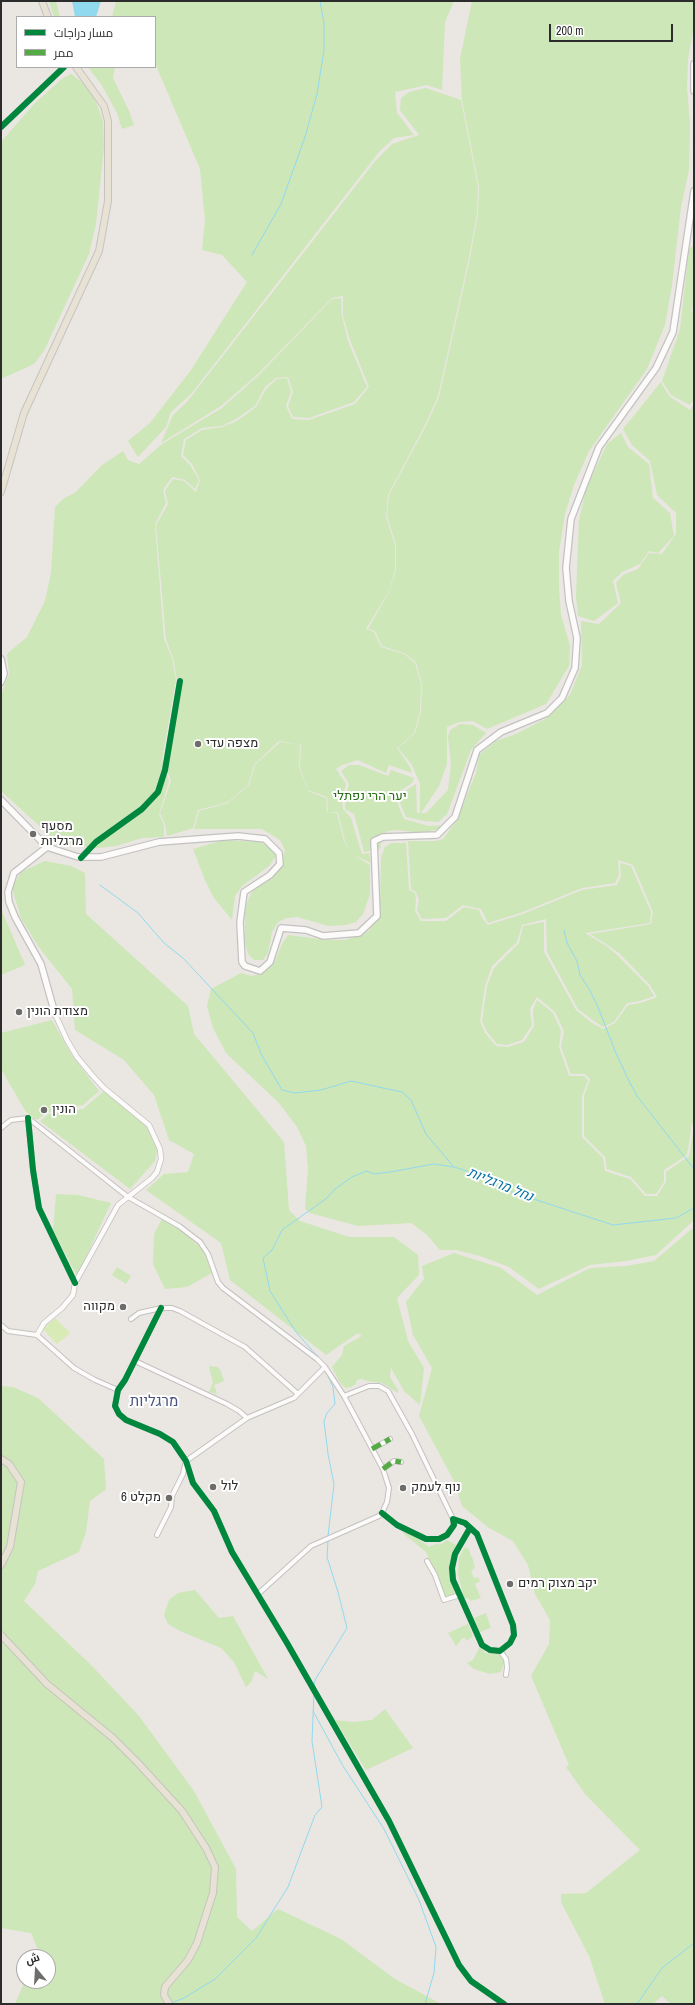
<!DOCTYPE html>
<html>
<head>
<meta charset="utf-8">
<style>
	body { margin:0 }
	#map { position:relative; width:695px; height:2005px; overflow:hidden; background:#eae6e1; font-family:"Archivo Narrow",Cairo,sans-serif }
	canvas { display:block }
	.frame { position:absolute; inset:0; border:2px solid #2c2c2c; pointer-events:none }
	.legend { position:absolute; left:16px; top:16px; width:140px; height:52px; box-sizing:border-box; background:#fff; border:1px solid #ababab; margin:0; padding:5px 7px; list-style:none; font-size:12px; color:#2c2c2c }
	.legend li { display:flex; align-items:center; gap:8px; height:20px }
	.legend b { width:20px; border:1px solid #ababab }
	.north { position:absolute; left:16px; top:1949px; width:40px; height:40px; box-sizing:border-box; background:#fff; border:1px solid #ababab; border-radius:50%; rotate:342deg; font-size:11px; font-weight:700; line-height:16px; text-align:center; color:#2c2c2c }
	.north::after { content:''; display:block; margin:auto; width:14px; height:18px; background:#6e6d6b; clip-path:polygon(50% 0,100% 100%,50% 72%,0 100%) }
	.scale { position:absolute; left:549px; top:24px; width:124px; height:18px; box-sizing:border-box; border:2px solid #2c2c2c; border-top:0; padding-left:5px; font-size:12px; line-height:14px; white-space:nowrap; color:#2c2c2c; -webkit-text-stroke:3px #fff; paint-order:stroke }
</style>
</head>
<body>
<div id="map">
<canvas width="695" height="2005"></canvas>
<div class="frame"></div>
<ul class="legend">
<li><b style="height:5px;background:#00873e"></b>مسار دراجات</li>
<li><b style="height:5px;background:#54ab44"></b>ممر</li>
</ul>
<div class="north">ش</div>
<div class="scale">200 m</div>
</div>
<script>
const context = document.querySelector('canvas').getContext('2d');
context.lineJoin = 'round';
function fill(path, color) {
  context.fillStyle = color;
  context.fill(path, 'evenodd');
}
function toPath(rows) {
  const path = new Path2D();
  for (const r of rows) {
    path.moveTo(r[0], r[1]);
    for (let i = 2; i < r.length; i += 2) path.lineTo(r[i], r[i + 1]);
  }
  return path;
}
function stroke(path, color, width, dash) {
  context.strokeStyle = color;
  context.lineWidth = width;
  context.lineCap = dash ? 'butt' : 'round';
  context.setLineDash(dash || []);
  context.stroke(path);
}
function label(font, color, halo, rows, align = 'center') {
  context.font = font + ' "Archivo Narrow",Heebo,sans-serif';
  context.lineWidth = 4;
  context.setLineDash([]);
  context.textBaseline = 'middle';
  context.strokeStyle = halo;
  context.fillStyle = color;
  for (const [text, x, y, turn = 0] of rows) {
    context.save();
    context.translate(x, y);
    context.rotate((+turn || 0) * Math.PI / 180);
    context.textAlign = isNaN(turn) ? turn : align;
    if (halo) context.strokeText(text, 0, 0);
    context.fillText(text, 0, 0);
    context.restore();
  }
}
fill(toPath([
	[49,1,56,1,60,17,54,17],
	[116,1,454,1,445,22,442,90,427,85,395,92,397,113,414,135,394,138,379,152,191,394,171,412,166,427,138,457,128,441,150,423,191,370,247,282,222,255,202,250,205,220,200,169,155,63,155,17,112,17],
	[472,1,694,1,694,26,688,59,687,87,690,125,689,170,681,207,672,285,665,325,647,369,589,451,574,485,565,514,559,552,559,588,561,615,570,646,569,666,546,704,487,729,473,721,459,722,447,727,447,764,439,786,421,813,426,813,448,790,451,764,448,737,450,730,460,724,473,725,486,733,471,750,447,814,438,822,424,821,406,817,397,796,416,784,417,813,420,813,420,784,412,765,398,748,415,733,421,712,422,684,416,662,404,653,382,646,375,631,368,629,389,592,396,570,396,545,387,516,389,495,427,424,439,397,469,263,478,214,479,187,462,100,460,59],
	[88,67,115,67,113,78,129,111,134,125,122,129,117,113,101,84],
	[71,74,86,85,96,102,103,121,104,147,96,224,89,254,44,351,34,364,1,379,1,142,35,103,63,78],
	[426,88,461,100,478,187,477,214,468,262,438,396,426,423,388,495,386,517,395,545,395,570,389,591,366,629,374,632,381,647,404,654,415,663,421,684,420,712,414,733,397,748,410,767,412,773,389,765,386,773,358,760,342,765,336,769,346,784,342,801,343,809,351,818,362,854,369,853,371,863,352,854,345,841,338,812,328,812,327,797,308,790,300,767,301,745,279,741,254,765,248,785,228,802,198,810,193,828,167,836,165,824,160,813,171,781,164,760,177,680,173,658,166,639,156,525,168,504,165,491,173,479,184,481,196,492,200,480,192,464,183,455,186,440,202,430,222,427,237,421,256,407,266,389,277,379,287,378,291,392,286,406,292,419,309,420,355,404,369,387,350,340,343,316,343,296,332,298,258,374,221,406,161,443,173,415,186,403,376,160,392,144,419,135,400,110,401,98,409,92],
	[694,245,694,301,692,311,694,314,694,399,690,405,671,395,662,381,680,329,689,249],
	[341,298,342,316,348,341,367,387,354,402,309,418,293,417,288,406,293,392,288,377,276,378,265,387,255,406,236,419,222,426,202,428,184,439,181,456,190,465,199,480,195,489,185,480,172,477,163,490,166,503,155,524,164,639,172,658,176,680,162,760,169,781,159,814,164,825,164,837,142,838,116,846,98,848,66,845,57,842,1,791,1,695,9,674,7,654,27,637,45,601,51,573,55,507,63,499,76,492,101,466,123,451,128,460,139,464,162,444,222,408,259,375,332,299],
	[661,382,669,396,690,410,694,404,694,1123,692,1124,687,1155,664,1170,664,1182,656,1194,646,1194,631,1177,607,1169,605,1157,584,1136,584,1096,590,1079,585,1074,571,1074,561,1047,564,1031,555,1012,537,997,530,1009,532,1025,522,1040,507,1045,497,1044,487,1032,482,1021,487,986,494,968,519,943,523,926,544,922,544,952,576,1010,592,1023,603,1029,615,1023,628,1005,641,1003,657,997,650,985,620,954,609,946,590,934,651,924,653,912,633,865,618,860,619,875,615,883,582,888,523,912,488,923,481,909,463,905,446,918,422,919,417,910,419,900,416,892,411,889,408,841,435,841,443,839,457,820,476,773,479,755,496,741,516,734,545,719,570,695,582,665,581,621,599,624,621,603,616,583,623,575,638,569,649,553,662,554,676,534,676,513,657,495,650,461,632,445,623,429],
	[621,433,628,447,649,464,653,498,670,513,674,536,658,553,649,551,640,564,622,572,613,581,618,603,594,621,578,616,576,597,579,520,586,489,607,444],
	[280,742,300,745,299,767,308,791,326,798,327,812,337,813,344,841,352,854,370,865,370,894,363,914,356,922,346,925,329,926,297,917,287,918,278,922,272,932,268,953,263,960,254,960,248,954,245,943,245,912,248,900,253,890,283,860,285,850,280,840,262,829,194,829,199,811,228,803,249,785,255,765],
	[349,765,359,765,388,776,391,770,414,778,412,783,394,795,404,819,429,826,446,825,439,829,422,833,398,830,387,831,381,843,380,849,364,852,354,814,346,810,345,807,345,799,349,784,341,771],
	[223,840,259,842,268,846,276,856,269,866,242,886,235,896,232,920,214,898,205,880,193,849],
	[391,843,406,843,409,890,415,893,416,900,415,911,421,921,446,921,464,907,479,910,482,918,488,925,523,914,582,890,617,885,621,876,620,863,631,866,651,912,650,923,585,933,608,947,618,956,648,986,654,996,640,1001,627,1003,614,1022,603,1027,594,1021,578,1009,547,952,546,919,522,925,517,942,492,966,485,986,480,1021,485,1033,496,1046,508,1047,524,1042,534,1026,533,1010,537,1000,553,1013,561,1031,559,1047,569,1076,584,1076,588,1080,582,1096,582,1137,603,1158,605,1171,630,1179,645,1196,657,1196,666,1182,666,1172,689,1156,694,1126,694,1220,656,1255,626,1261,590,1265,539,1289,509,1267,480,1256,456,1250,440,1250,426,1234,411,1223,358,1226,310,1213,305,1209,308,1168,306,1146,297,1127,279,1103,226,1053,213,1028,207,1006,211,989,241,973,252,976,263,973,275,961,282,944,288,935,327,940,345,940,369,931,380,908,381,857,385,847],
	[45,861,71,866,85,873,86,914,188,1006,194,1034,284,1142,289,1210,300,1221,349,1237,394,1237,418,1255,419,1275,397,1298,408,1341,424,1368,420,1405,404,1391,391,1368,390,1377,398,1390,398,1393,382,1383,367,1381,361,1379,357,1380,356,1384,351,1387,345,1388,339,1381,332,1367,342,1355,344,1346,362,1336,358,1333,326,1355,230,1280,221,1243,146,1190,164,1174,188,1172,194,1154,169,1140,154,1095,124,1060,75,1030,72,989,38,946,21,918,12,888,21,872],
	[1,909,25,965,1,975],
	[52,1020,71,1054,99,1091,83,1105,48,1112,37,1120,26,1112,1,1069,1,1033],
	[104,1091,139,1119,150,1131,155,1141,157,1151,155,1161,130,1189,40,1121,49,1114,83,1109],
	[56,1194,78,1195,111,1203,77,1276,53,1230],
	[162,1219,178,1227,203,1250,212,1273,187,1287,165,1289,153,1264,154,1234],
	[694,1227,694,2004,671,2004,662,1996,653,2004,605,2004,589,1956,561,1902,561,1894,586,1893,640,1850,585,1794,566,1767,569,1765,531,1676,549,1644,550,1620,535,1594,528,1565,513,1541,489,1528,462,1506,454,1481,419,1416,432,1368,413,1335,406,1302,424,1279,422,1266,454,1253,501,1268,537,1295,590,1268,626,1266,654,1261],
	[117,1267,131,1276,126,1284,112,1275],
	[209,1366,217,1367,220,1369,224,1381,214,1385,217,1394,209,1392,213,1383],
	[1,1386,13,1387,38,1398,104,1459,106,1489,90,1501,86,1532,79,1552,38,1571,35,1584,24,1601,92,1666,139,1716,194,1791,236,1869,237,1917,252,1931,278,1909,341,1939,395,1979,441,2004,15,2004,25,1981,48,1981,48,1957,36,1957,38,1950,31,1933,1,1928],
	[402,1530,413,1535,429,1547,438,1543,440,1545,447,1540,456,1545,449,1564,449,1572,455,1595,445,1597,426,1552,405,1535],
	[464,1548,468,1548,473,1560,475,1568,471,1571,474,1578,478,1577,480,1581,475,1584,481,1598,471,1601,468,1598,464,1599,458,1574,459,1558],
	[195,1590,219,1618,233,1616,268,1679,255,1671,251,1682,246,1687,234,1662,221,1648,180,1631,168,1624,164,1615,169,1600,178,1593],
	[486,1613,491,1628,480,1632,474,1618],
	[468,1624,473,1636,467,1641,465,1638,463,1638,456,1646,448,1633],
	[480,1646,485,1653,500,1654,504,1663,501,1672,490,1674,474,1669,467,1663,473,1660],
	[385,1709,413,1748,366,1770,335,1720,354,1722,372,1720]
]), '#cde7b8');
fill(toPath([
	[55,1318,70,1333,57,1344,43,1329]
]), '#d8ebb6');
fill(toPath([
	[72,1,101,1,96,17,75,17]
]), '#91d9ef');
stroke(toPath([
	[252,255,281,204,305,137,317,94,324,50,324,23,320,1],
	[100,885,138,913,164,943,183,958,253,1033,261,1054,282,1090,295,1093,321,1090,351,1081,402,1092,411,1100,426,1134,453,1166],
	[564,930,567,943,577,961,580,975,589,989,598,1007,615,1051,628,1079,637,1096,694,1169],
	[318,1357,296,1332,270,1291,263,1258,272,1250,282,1230,327,1198,335,1189,352,1177,366,1171,374,1174,390,1172,434,1164,454,1167,480,1175,500,1188,613,1225,676,1218,694,1208],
	[328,1536,334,1484,328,1454,324,1421,327,1413,335,1404,333,1387,328,1376],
	[314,1688,315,1680,347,1628,338,1592,327,1557,328,1541],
	[313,1711,343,1766,384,1829,419,1900,436,1947,434,1973,425,2004],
	[171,2003,184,1998,215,1979,256,1938,288,1887,315,1815,322,1807,312,1741,314,1693],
	[637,2004,662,1968,694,1943]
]), '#91d9ef', 1);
const minor = toPath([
	[1,127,64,67],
	[81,857,96,842,142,809,158,792,165,770,180,681],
	[28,1118,33,1170,39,1208,75,1283],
	[1,1128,11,1120,28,1118,128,1197,179,1226,200,1242,208,1254,218,1282,223,1288,317,1359,325,1367,344,1396,383,1469,389,1488,387,1502,382,1513,379,1516,311,1546,258,1594],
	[161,1308,125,1380,118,1390,115,1406,119,1414,126,1420,160,1434,173,1442,186,1461,193,1483,214,1511,232,1552,287,1643,389,1821,459,1965,471,1981,504,2004],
	[131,1319,139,1313,161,1308,172,1308,180,1311,245,1347,298,1394],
	[1,1325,8,1331,37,1335,74,1368,95,1380,118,1390],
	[135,1361,227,1404,239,1411,247,1418],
	[344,1396,369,1386,379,1386,388,1391,412,1434,453,1519],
	[372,1449,390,1439],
	[383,1469,394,1461,401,1462],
	[382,1513,397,1525,426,1539,439,1539,447,1535,454,1525,453,1519,465,1523,477,1534,513,1625,514,1635,510,1643,500,1651,490,1650,482,1645,453,1580,452,1568,455,1554,470,1528],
	[157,1535,171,1507,172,1496,183,1474,186,1461,247,1418,294,1398,325,1367],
	[427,1561,435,1575,444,1600,460,1595],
	[500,1651,506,1659,507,1667,506,1675]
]);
const tertiary = toPath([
	[37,1335,44,1323,62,1308,73,1295,75,1283,118,1205,152,1178,157,1172,161,1159,160,1149,149,1125,104,1088,92,1075,77,1057,67,1040,55,1014]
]);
const secondary = toPath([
	[694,64,694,91],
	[1,659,4,674,1,682],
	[1,800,47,847,78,857,101,857,159,842,238,836,265,839,279,853,280,864,270,875,244,892,240,922,242,962,245,966,260,971,270,962,281,928,306,930,323,936,359,933,377,916,374,841,383,837,437,835,455,817,477,750,501,732,547,713,562,698,575,668,577,638,569,601,566,568,571,519,599,447,656,368,673,332,694,191],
	[47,847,14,873,8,892,9,902,15,917,41,964,55,1014]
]);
const primary = toPath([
	[42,1,48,17],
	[1,492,24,413,99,251,108,201,108,121,104,106,76,67],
	[1,1459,9,1464,21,1482,10,1547,1,1565],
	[1,1635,47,1684,113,1738,138,1763,182,1811,206,1848,215,1867,213,1893,197,1943,188,1960,165,1987,164,1995,169,2004]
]);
stroke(minor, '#c3c2c2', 6);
stroke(tertiary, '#c3c2c2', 6);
stroke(secondary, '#c3c2c2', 8);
stroke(primary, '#c6c4c2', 8);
stroke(minor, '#fcfbfa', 4);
stroke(tertiary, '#fcfbfa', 4.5);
stroke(secondary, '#fcfbfa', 5.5);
stroke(primary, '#e7e2d3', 6);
stroke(toPath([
	[372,1449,390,1439],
	[383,1469,394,1461,401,1462]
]), '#54ab44', 5, [10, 5]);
stroke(toPath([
	[1,127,64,67],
	[81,858,96,842,142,809,158,792,165,770,180,681],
	[28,1118,33,1170,39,1208,75,1283],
	[161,1308,125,1380,118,1390,115,1406,119,1414,126,1420,160,1434,173,1442,186,1461,193,1483,214,1511,232,1552,287,1643,389,1821,459,1965,471,1981,504,2004],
	[382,1513,397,1525,426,1539,439,1539,447,1535,454,1525,453,1519,465,1523,477,1534,513,1625,514,1635,510,1643,500,1651,490,1650,482,1645,453,1580,452,1568,455,1554,470,1528]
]), '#00873e', 6);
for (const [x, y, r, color] of [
	[198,744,4,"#6e6d6b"],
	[33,834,4,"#6e6d6b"],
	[19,1012,4,"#6e6d6b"],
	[44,1110,4,"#6e6d6b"],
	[123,1307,4,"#6e6d6b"],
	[213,1487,4,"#6e6d6b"],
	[403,1488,4,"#6e6d6b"],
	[169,1498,4,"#6e6d6b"],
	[510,1584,4,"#6e6d6b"]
]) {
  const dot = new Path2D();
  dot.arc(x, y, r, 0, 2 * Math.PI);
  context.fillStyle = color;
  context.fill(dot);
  stroke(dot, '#fff', 1.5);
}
label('13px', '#2c2c2c', '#fff', [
	["מצפה עדי",206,744],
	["מסעף",41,827],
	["מרגליות",41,842],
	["מצודת הונין",27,1012],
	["הונין",52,1110],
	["מקווה",115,1307,"right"],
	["לול",221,1487],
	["נוף לעמק",411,1488],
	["מקלט 6",161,1498,"right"],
	["יקב מצוק רמים",518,1584]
], 'left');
label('13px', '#2b6e17', '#fff', [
	["יער הרי נפתלי",370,797]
]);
label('italic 14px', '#0673a5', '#fff', [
	["נחל מרגליות",500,1185,22]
]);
label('15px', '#49547f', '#fff', [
	["מרגליות",154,1402]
]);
</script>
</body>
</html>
